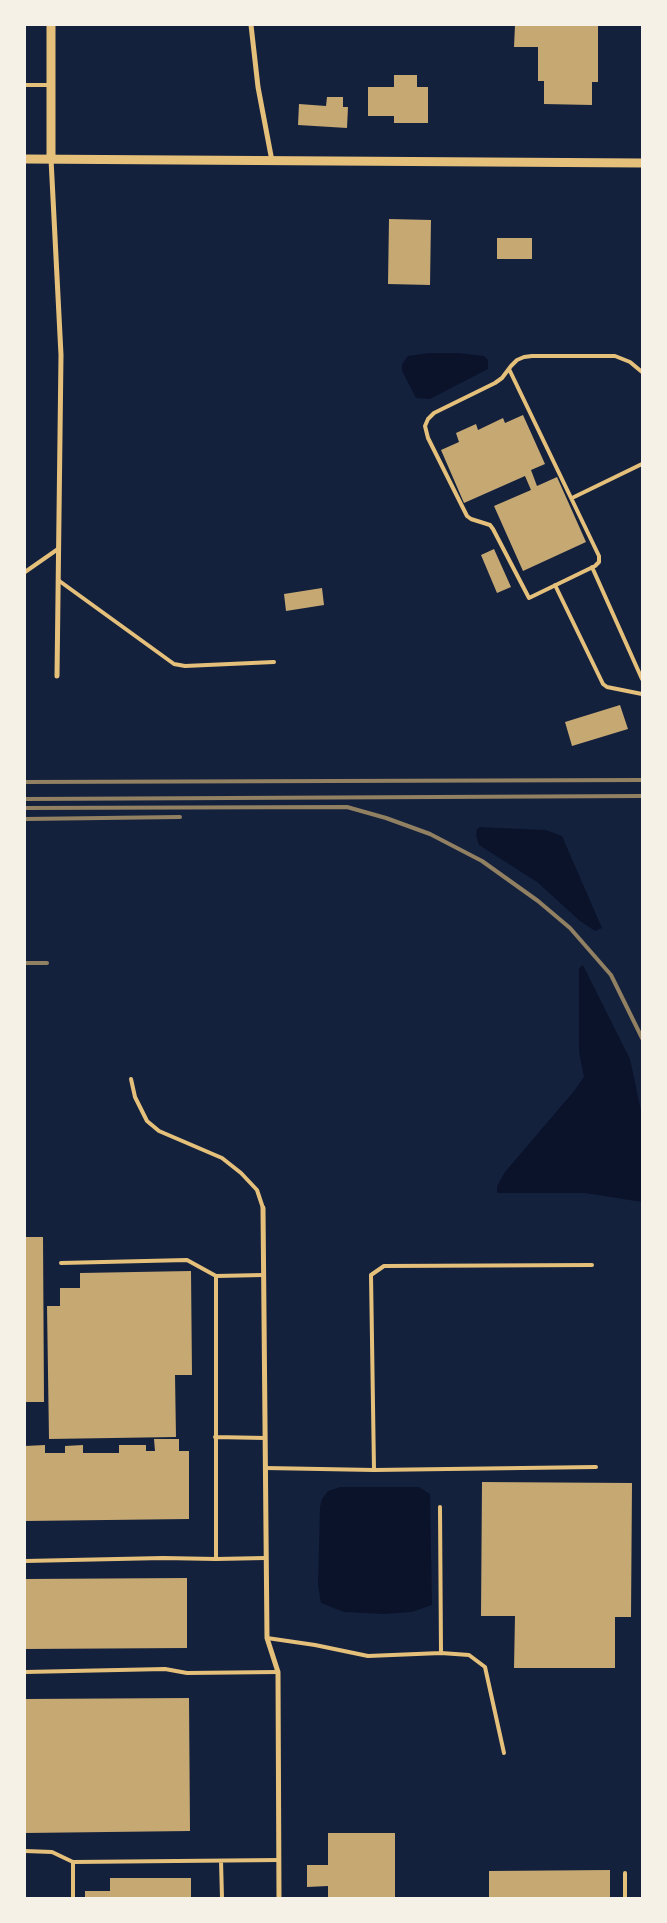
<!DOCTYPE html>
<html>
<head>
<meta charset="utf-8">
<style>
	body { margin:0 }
	#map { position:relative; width:667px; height:1923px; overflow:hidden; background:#14213d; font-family:Rubik,sans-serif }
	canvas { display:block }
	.frame { position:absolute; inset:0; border:26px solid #f6f1e7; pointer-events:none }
</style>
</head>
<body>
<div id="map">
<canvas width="667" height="1923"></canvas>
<div class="frame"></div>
</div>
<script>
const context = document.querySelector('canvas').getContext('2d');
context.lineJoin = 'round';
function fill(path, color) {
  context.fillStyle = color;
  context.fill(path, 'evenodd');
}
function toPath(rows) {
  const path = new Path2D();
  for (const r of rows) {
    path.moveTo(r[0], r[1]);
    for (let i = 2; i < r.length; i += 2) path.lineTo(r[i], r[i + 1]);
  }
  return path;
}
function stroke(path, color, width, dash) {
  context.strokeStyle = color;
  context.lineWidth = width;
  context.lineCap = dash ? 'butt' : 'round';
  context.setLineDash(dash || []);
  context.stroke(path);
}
fill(toPath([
	[429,353,458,353,484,356,488,360,488,369,430,399,416,398,402,371,402,364,408,356],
	[480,827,546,830,562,836,602,928,595,931,580,921,537,882,479,845,476,835,477,829],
	[583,965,630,1059,642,1115,642,1202,585,1193,497,1193,497,1186,505,1172,574,1091,584,1077,579,1052,579,968],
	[340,1487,419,1487,430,1494,432,1605,412,1612,384,1614,344,1612,321,1603,318,1585,320,1507,322,1499,328,1491]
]), '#0b132b');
fill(toPath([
	[515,25,598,25,598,82,592,82,592,105,544,104,544,81,538,81,538,47,514,47],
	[394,75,417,75,417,87,428,87,428,123,394,123,394,116,368,116,368,87,394,87],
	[327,97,343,97,343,107,348,107,347,128,298,125,299,104,326,106],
	[389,219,431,220,430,285,388,284],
	[497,238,532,238,532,259,497,259],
	[523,415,545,464,531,470,537,486,557,477,586,542,523,571,494,506,531,490,525,476,464,503,441,450,459,442,456,433,476,424,478,430,503,418,505,423],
	[494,549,511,587,497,593,481,555],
	[322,588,324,605,286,611,284,594],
	[620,705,628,729,572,746,565,722],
	[25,1237,43,1237,44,1402,25,1402],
	[191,1271,192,1375,175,1375,176,1437,49,1439,47,1306,60,1306,60,1288,80,1288,80,1273],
	[154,1439,179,1439,179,1451,189,1451,189,1519,25,1521,25,1446,45,1445,45,1453,65,1453,65,1446,83,1445,83,1453,119,1453,119,1445,146,1445,146,1451,155,1451],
	[482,1482,632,1483,631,1617,615,1617,615,1668,514,1668,515,1616,481,1616],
	[187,1578,187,1648,25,1649,25,1579],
	[189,1698,190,1831,25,1833,25,1699],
	[328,1833,395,1833,395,1898,328,1898,328,1886,307,1887,307,1865,328,1865],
	[610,1870,610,1898,489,1898,489,1871],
	[110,1878,191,1878,191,1898,85,1898,85,1891,110,1891]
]), '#c6a872');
stroke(toPath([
	[25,85,51,85],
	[509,369,599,556,599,562,595,566,529,598,493,529,490,525,471,519,467,516,428,438,425,426,428,419,434,413,495,383,502,378,511,366,517,360,524,357,532,356,615,356,630,362,642,372],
	[572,498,642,464],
	[592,567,642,679],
	[25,572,58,549],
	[58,580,174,664,185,666,274,662],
	[555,585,603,684,607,687,642,694],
	[131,1079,135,1097,147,1121,159,1131,222,1158,241,1173,257,1190,263,1208],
	[61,1263,187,1260,216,1276,263,1275],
	[216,1276,216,1559,265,1558],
	[215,1437,265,1438],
	[266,1468,374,1470,371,1275,384,1266,592,1265],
	[374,1470,596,1467],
	[440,1507,441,1653],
	[25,1561,163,1558,216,1559],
	[267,1638,315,1645,368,1656,441,1653,469,1655,485,1667,504,1753],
	[25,1672,165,1669,187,1673,278,1672],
	[25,1851,52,1852,73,1862,279,1860],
	[221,1861,222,1898],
	[73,1862,73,1898],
	[625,1873,625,1898]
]), '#e5c07b', 4);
stroke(toPath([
	[251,25,258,87,272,161],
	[51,159,61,355,57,676],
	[263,1208,267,1638,278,1672,279,1898]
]), '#e5c07b', 5);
stroke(toPath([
	[25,159,642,163],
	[51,159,51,25]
]), '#e5c07b', 9);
stroke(toPath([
	[25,782,642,780],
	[25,799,642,796],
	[25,808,347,807,386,818,430,834,482,861,538,901,570,928,611,975,642,1038],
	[25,819,180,817],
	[25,963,47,963]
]), '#918062', 4);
</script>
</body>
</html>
